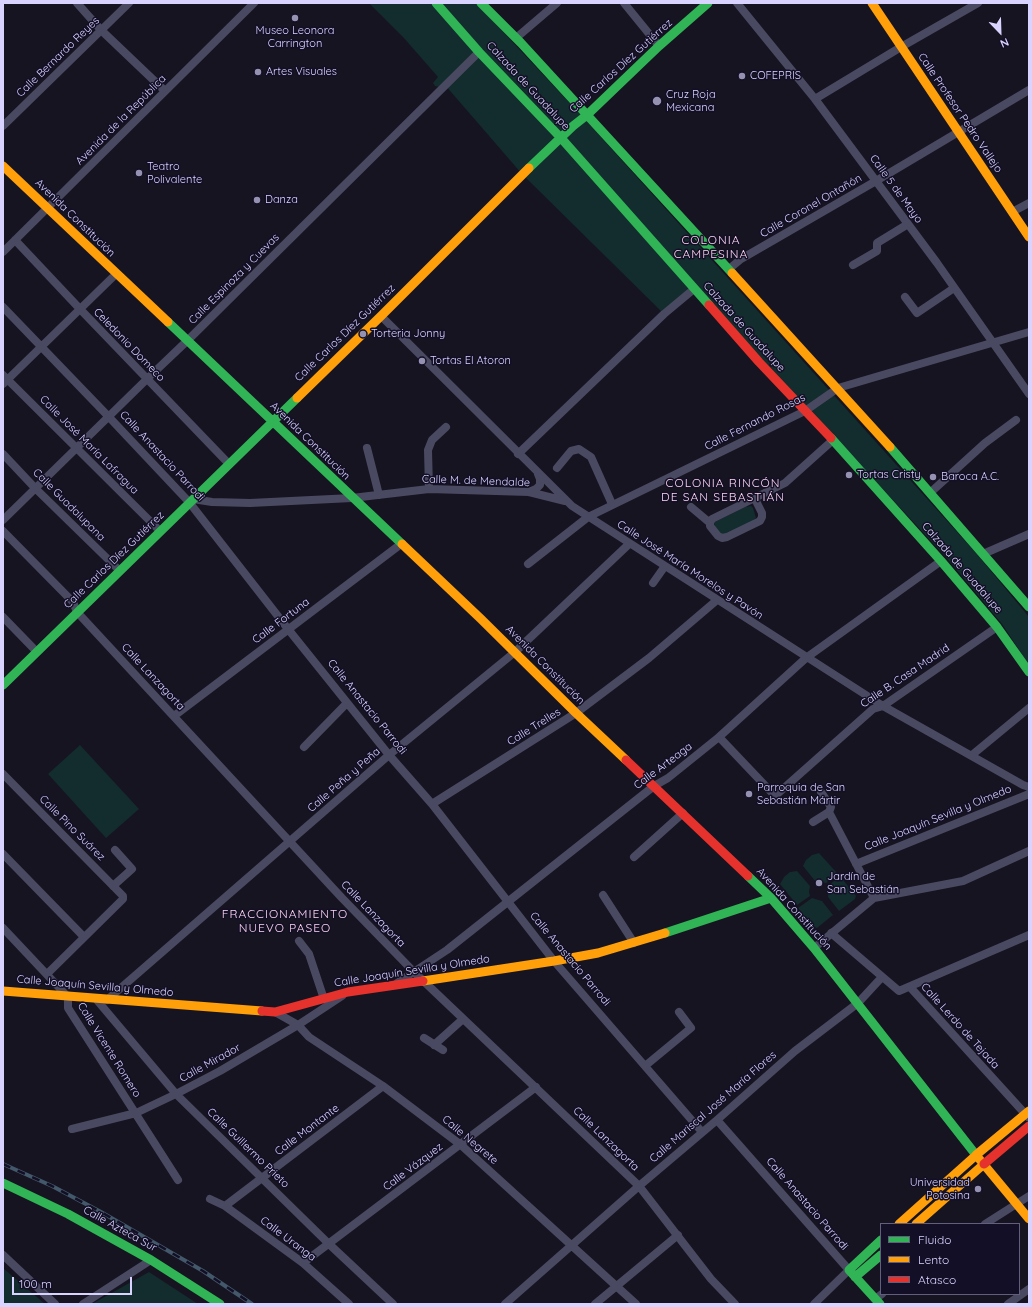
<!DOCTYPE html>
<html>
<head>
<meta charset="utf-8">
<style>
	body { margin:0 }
	#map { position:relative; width:1032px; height:1307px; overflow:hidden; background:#161421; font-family:Quicksand,sans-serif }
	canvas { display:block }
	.frame { position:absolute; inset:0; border:4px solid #d9d4ff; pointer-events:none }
	.legend { position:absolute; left:880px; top:1223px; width:140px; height:72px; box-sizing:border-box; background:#130f26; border:1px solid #625e7d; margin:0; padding:5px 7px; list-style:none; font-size:12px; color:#d9d4ff }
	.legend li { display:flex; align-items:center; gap:8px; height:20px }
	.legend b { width:20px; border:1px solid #625e7d }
	.north { position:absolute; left:980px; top:12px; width:40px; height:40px; -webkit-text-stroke:3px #130f26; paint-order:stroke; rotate:157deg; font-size:11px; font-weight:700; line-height:16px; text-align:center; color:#d9d4ff }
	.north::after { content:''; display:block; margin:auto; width:14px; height:18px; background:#d9d4ff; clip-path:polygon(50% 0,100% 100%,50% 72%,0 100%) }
	.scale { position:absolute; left:12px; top:1277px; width:120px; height:18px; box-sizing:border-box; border:2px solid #d9d4ff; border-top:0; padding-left:5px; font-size:12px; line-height:14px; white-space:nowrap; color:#d9d4ff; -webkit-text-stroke:3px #130f26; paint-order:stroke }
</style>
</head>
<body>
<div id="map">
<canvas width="1032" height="1307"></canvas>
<div class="frame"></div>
<ul class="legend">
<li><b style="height:5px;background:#30b455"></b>Fluido</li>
<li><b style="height:5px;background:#ff9f0a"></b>Lento</li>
<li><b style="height:5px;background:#e5322d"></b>Atasco</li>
</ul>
<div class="north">N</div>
<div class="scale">100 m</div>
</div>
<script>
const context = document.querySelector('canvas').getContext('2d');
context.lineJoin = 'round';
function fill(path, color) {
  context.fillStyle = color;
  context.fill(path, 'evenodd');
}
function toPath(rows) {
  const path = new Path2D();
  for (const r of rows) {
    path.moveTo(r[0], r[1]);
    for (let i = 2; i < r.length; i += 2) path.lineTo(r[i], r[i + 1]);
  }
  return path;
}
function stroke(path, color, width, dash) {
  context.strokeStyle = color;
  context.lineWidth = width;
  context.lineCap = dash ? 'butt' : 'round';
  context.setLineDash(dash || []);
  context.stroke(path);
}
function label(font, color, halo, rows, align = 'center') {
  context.font = font + ' Quicksand,sans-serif';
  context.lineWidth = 3;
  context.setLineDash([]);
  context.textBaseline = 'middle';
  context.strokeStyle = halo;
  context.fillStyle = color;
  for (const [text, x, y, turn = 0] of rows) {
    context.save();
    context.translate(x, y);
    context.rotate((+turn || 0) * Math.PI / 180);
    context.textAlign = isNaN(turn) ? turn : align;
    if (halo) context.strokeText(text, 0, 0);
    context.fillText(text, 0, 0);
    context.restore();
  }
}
fill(toPath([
	[369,3,430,3,477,51,439,87,435,86,433,83,438,77,403,37],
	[439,3,476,3,581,115,976,553,1029,617,1029,665,1002,624,945,556,701,294,694,289,664,314,522,174,445,85,479,52],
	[751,506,753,508,756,518,749,524,722,535,714,526,715,522,745,507],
	[80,745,139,809,106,838,48,774],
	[819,853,837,873,826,883,815,881,803,866,806,860,812,855],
	[797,871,810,886,809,892,810,896,797,905,780,884,784,877,790,872],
	[840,876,856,896,855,899,839,911,828,897,829,889,828,886],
	[812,898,822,901,833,915,817,928,812,926,798,908],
	[3,1268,45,1304,3,1304],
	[149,1272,198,1304,92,1304]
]), '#132c2d');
stroke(toPath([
	[77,3,101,30,165,91],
	[624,3,659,46],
	[737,3,815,99,937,263,1029,394],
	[516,38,557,3],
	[815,99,901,47,978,3],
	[3,126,129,3],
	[1012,212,1029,203],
	[15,240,80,309,229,464],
	[3,252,254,3],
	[853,265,877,251,877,243,908,224],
	[729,269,741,259,876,181,1029,90],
	[905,297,917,313,954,288],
	[3,307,108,416,189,502,288,629,389,755,432,804,554,961,702,1132],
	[381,316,572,506,883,706,1023,785,1029,787],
	[3,375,160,531],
	[3,384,116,274],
	[367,448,379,495],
	[3,454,35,488,120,571],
	[518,454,664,314,694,289],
	[557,468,571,451,579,449,591,457,612,504],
	[429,489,428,450,432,440,446,427],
	[529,492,536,489,540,485,540,479,538,474],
	[931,492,985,443,1016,420],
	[193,499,212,502,250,503,352,498,429,489,529,492,565,501],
	[691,507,710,523,710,526,718,536,722,538,727,537,760,521,762,517,762,513,755,499],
	[3,520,147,379,188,340,479,52],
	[710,523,712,519,785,483,833,440],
	[3,531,73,602,77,612,342,898,414,972,639,1186,711,1279,735,1304],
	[983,554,1029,534],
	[528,564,588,517,805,411,838,388,1029,332],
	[653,583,665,566],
	[3,617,37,652],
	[174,716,401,544],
	[719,737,775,796,873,709,883,706,997,627],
	[304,747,347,703],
	[972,755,1029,708],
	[3,774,123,896,123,899,47,974],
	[821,792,831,807,829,812],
	[432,804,576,713,649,658,717,600],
	[829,812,874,898],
	[813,822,829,812],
	[3,854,84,937],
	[634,857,683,813],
	[856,864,1029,794],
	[113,886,132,869,115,850],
	[603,895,634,943],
	[3,928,68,997,68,1008,178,1180],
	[831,933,899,991,1029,935],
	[299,941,309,954,324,999],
	[814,948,874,898,963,881,1029,851],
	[397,983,447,950,654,786,668,778,719,737,806,658,941,561],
	[910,987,1028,1117],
	[96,999,176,1094,329,1244,393,1304],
	[107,1000,389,755,515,652,629,544],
	[275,1012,298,1025,309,1037,383,1086,461,1145,636,1304],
	[424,1038,443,1050],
	[434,1045,463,1019],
	[645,1066,691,1028,679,1012],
	[717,1120,849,1270,814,1304],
	[72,1129,136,1113,176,1094,220,1071,298,1025,342,996],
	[210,1199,225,1206,303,1263,349,1304],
	[225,1206,383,1086],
	[985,1224,1029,1196],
	[3,1255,55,1304],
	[303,1263,536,1087],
	[875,1299,882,1294],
	[83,1304,151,1260],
	[505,1304,639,1186,717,1120,795,1051,858,1003,882,977],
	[595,1304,678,1235],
	[1008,1304,1029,1289]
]), '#4a4962', 8);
stroke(toPath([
	[436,3,479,52,561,138,709,305],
	[481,3,521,43,732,273],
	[529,168,573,126,587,115,659,46,708,3],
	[168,322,402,544],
	[831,438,941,561,997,627,1029,672],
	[890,447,1029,607],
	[3,685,297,398],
	[748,876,771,898,814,948,976,1155,974,1157],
	[665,933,771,898],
	[3,1183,68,1214,151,1260,220,1304],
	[855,1277,881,1255],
	[880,1304,849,1270,881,1240]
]), '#30b455', 9);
stroke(toPath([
	[872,3,1029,237],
	[3,166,168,322],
	[732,273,890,447],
	[297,398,381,316,529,168],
	[402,544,481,619,576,713,626,760],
	[423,981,554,961,598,953,665,933],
	[3,991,262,1011],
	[1029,1111,976,1155,1029,1219],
	[899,1224,974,1157],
	[916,1224,984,1164]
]), '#ff9f0a', 9);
stroke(toPath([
	[709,305,759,362,831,438],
	[626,760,748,876],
	[262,1011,275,1012,348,992,423,981],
	[984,1164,1029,1126]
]), '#e5322d', 9);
const rail = toPath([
	[3,1164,52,1186,101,1212,203,1271,252,1304]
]);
stroke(rail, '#43596b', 4);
stroke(rail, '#130f26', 2.5, [8]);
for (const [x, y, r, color] of [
	[295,18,4,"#9591b1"],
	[258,72,4,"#9591b1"],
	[742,76,4,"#9591b1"],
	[657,101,5,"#9591b1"],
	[139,173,4,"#9591b1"],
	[257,200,4,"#9591b1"],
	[363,334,4,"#9591b1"],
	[422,361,4,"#9591b1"],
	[849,475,4,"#9591b1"],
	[933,477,4,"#9591b1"],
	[749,794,4,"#9591b1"],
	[819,883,4,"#9591b1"],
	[978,1189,4,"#9591b1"]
]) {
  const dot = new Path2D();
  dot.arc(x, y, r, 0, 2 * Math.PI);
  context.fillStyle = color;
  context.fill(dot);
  stroke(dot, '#130f26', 1.5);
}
label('11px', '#d9d4ff', '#130f26', [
	["Museo Leonora",295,31,"center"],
	["Carrington",295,44,"center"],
	["Artes Visuales",266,72],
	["COFEPRIS",750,76],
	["Cruz Roja",666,95],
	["Mexicana",666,108],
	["Teatro",147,167],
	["Polivalente",147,180],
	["Danza",265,200],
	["Torteria Jonny",371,334],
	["Tortas El Atoron",430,361],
	["Tortas Cristy",857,475],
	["Baroca A.C.",941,477],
	["Parroquia de San",757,788],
	["Sebastián Mártir",757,801],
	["Jardín de",827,877],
	["San Sebastián",827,890],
	["Universidad",970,1183,"right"],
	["Potosina",970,1196,"right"]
], 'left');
label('11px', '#d9d4ff', '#130f26', [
	["Calle Bernardo Reyes",58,57,-44],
	["Calle Carlos Díez Gutiérrez",621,66,-42],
	["Calzada de Guadalupe",528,86,47],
	["Calle Profesor Pedro Vallejo",960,113,56],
	["Avenida de la República",121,120,-45],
	["Calle 5 de Mayo",896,189,54],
	["Calle Coronel Ontañón",811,206,-30],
	["Avenida Constitución",75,218,44],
	["Calle Espinoza y Cuevas",234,279,-45],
	["Calzada de Guadalupe",744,327,48],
	["Calle Carlos Díez Gutiérrez",345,333,-44],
	["Celedonio Domeco",129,345,46],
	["Calle Fernando Rosas",755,422,-27],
	["Avenida Constitución",310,441,44],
	["Calle José María Lafragua",89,445,45],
	["Calle Anastacio Parrodi",162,456,47],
	["Calle M. de Mendalde",476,481,2],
	["Calle Guadalupana",69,505,45],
	["Calle Carlos Díez Gutiérrez",114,560,-44],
	["Calzada de Guadalupe",962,568,49],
	["Calle José María Morelos y Pavón",690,570,33],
	["Calle Fortuna",281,621,-37],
	["Avenida Constitución",545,665,45],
	["Calle B. Casa Madrid",905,676,-34],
	["Calle Lanzagorta",153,677,47],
	["Calle Anastacio Parrodi",367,707,51],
	["Calle Trelles",534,727,-32],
	["Calle Arteaga",663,766,-37],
	["Calle Peña y Peña",344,780,-41],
	["Calle Joaquín Sevilla y Olmedo",938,818,-22],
	["Calle Pino Suárez",72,828,45],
	["Avenida Constitución",794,909,48],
	["Calle Lanzagorta",373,914,46],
	["Calle Anastacio Parrodi",570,959,50],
	["Calle Joaquín Sevilla y Olmedo",412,971,-9],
	["Calle Joaquín Sevilla y Olmedo",95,986,5],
	["Calle Lerdo de Tejada",960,1026,48],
	["Calle Vicente Romero",109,1050,58],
	["Calle Mirador",210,1063,-29],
	["Calle Mariscal José María Flores",713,1107,-41],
	["Calle Montante",307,1130,-37],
	["Calle Lanzagorta",606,1139,44],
	["Calle Negrete",470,1140,40],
	["Calle Guillermo Prieto",248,1148,44],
	["Calle Vázquez",413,1167,-37],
	["Calle Anastacio Parrodi",807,1204,49],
	["Calle Azteca Sur",120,1229,29],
	["Calle Uranga",288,1239,37]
]);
context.letterSpacing = '1px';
label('12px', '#ffd6f0', '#130f26', [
	["COLONIA",711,240],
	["CAMPESINA",711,254],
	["COLONIA RINCÓN",723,483],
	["DE SAN SEBASTIÁN",723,497],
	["FRACCIONAMIENTO",285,914],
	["NUEVO PASEO",285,928]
]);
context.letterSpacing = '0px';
</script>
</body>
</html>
